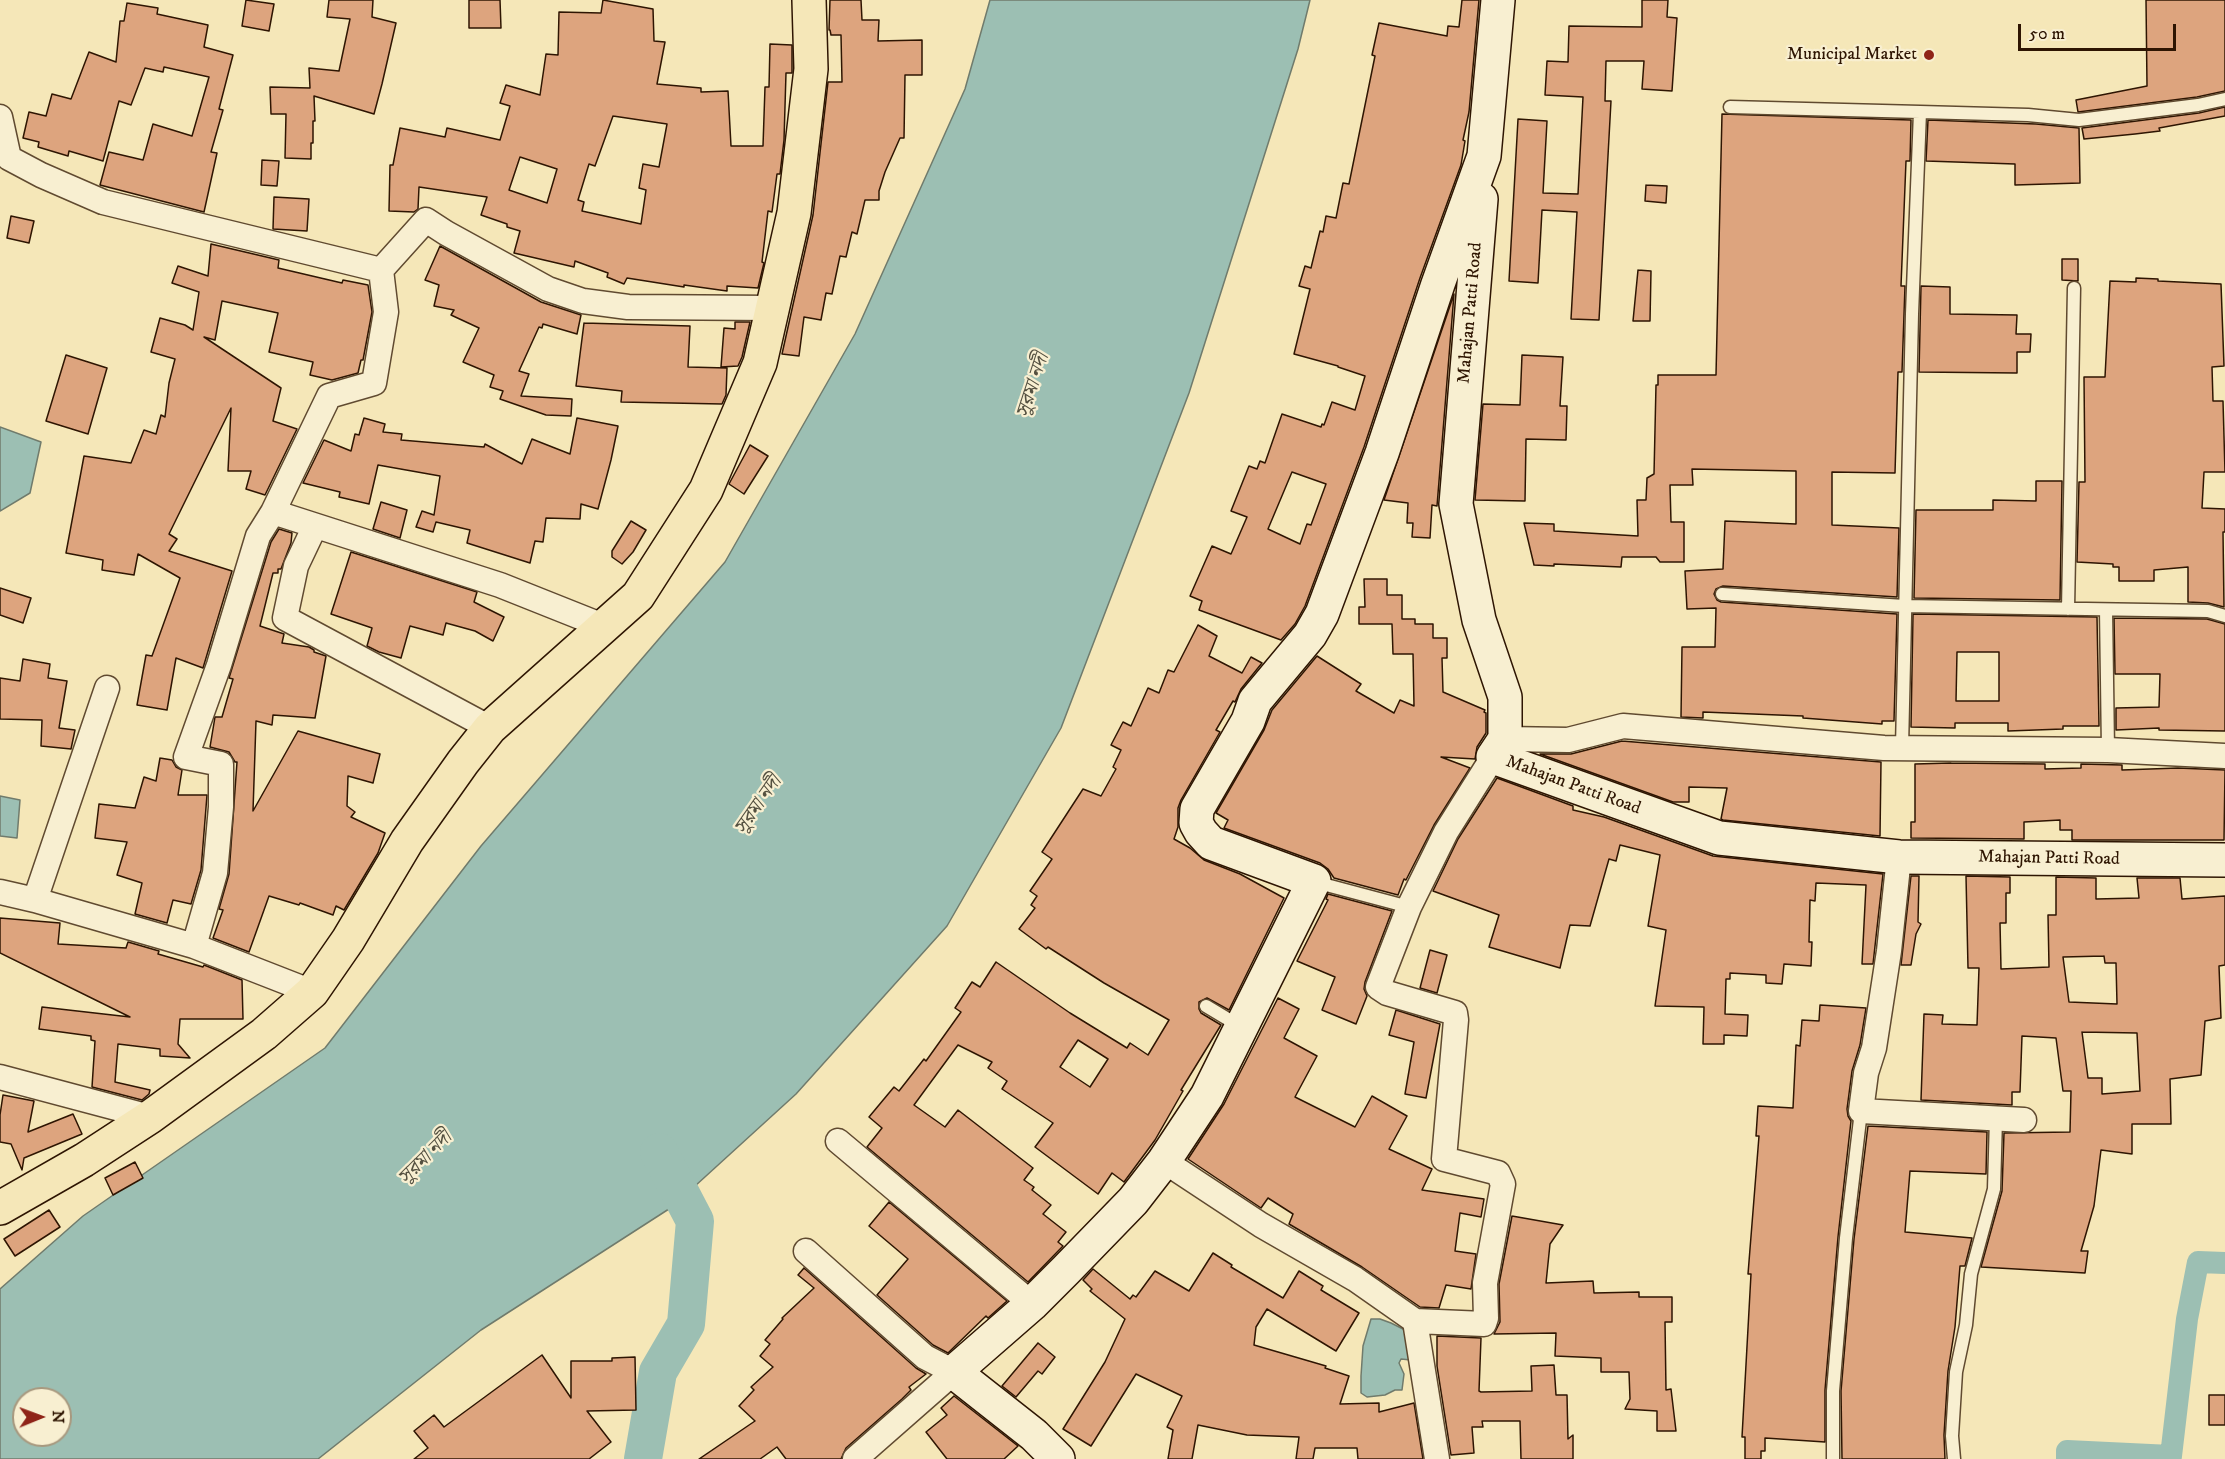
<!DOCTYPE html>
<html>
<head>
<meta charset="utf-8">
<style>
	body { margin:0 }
	#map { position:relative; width:2225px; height:1459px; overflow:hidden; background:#f5e7b8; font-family:"IM FELL DW Pica",serif }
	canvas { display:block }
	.north { position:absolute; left:12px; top:1387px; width:60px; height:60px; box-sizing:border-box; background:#f8efd1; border:2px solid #a7987e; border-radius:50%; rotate:89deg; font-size:16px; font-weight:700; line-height:24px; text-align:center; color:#2e1502 }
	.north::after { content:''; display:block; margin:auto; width:21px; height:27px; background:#8f2418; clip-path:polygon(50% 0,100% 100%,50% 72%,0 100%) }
	.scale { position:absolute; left:2018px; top:24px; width:158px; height:27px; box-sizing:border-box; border:3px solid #2e1502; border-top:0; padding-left:8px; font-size:18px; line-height:21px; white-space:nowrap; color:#2e1502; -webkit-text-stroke:4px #f8efd1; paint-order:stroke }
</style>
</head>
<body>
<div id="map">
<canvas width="2225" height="1459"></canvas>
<div class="north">N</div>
<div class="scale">50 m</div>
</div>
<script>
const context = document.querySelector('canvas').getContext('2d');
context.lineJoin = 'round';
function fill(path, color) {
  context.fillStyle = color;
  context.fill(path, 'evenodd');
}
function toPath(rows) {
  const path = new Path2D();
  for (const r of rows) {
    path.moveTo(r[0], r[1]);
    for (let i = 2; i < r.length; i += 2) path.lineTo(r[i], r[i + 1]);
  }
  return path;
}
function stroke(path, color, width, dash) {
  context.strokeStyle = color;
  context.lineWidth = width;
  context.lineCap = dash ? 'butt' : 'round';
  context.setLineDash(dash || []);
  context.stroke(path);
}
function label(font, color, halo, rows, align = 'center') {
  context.font = font + ' "IM FELL DW Pica","Noto Serif Bengali",serif';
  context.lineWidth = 4.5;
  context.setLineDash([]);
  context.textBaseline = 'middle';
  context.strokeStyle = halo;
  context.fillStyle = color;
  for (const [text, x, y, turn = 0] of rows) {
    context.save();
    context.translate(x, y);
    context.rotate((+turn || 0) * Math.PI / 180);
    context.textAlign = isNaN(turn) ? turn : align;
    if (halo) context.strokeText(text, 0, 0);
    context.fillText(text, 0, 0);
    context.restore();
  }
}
const water = toPath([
	[990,0,1310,0,1298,49,1189,393,1061,728,947,926,796,1094,672,1207,481,1330,318,1459,0,1459,0,1289,83,1216,325,1048,481,846,725,562,855,334,965,89,990,0],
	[24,1399,60,1399,60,1435,24,1435,24,1399],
	[0,427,41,442,30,493,0,511,0,427],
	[0,796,20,800,17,838,0,836,0,796],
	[1371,1319,1380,1319,1391,1323,1411,1333,1411,1360,1401,1359,1399,1363,1404,1374,1402,1390,1395,1390,1385,1395,1367,1397,1361,1393,1361,1376,1363,1346,1371,1319]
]);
fill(water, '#9cbfb3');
stroke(water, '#707b6c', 1.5);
stroke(toPath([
	[2067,1459,2067,1451,2171,1456,2187,1319,2198,1262,2225,1263]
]), '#9cbfb3', 22);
stroke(toPath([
	[643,1459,658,1372,686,1324,695,1221,659,1152]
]), '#9cbfb3', 38);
const building = toPath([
	[246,0,274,4,269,31,242,26,246,0],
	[329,0,373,0,372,17,396,23,382,84,374,114,314,96,315,121,313,121,313,143,311,143,311,159,285,158,286,114,271,114,270,87,310,88,309,68,339,71,350,19,327,17,329,0],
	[469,0,500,0,501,28,469,28,469,0],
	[603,0,653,9,654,41,665,42,657,84,701,88,701,92,728,91,731,146,763,146,765,87,769,87,770,44,792,45,792,73,786,73,784,140,780,174,777,174,772,212,768,211,762,262,764,263,758,288,727,286,727,291,684,285,684,287,627,278,624,284,607,277,608,273,575,261,574,267,514,253,520,231,507,227,507,224,481,215,487,197,419,187,418,209,414,212,389,211,390,165,393,165,400,128,445,137,447,128,500,140,510,106,500,103,506,85,540,95,546,54,558,55,559,12,601,13,603,0],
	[613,116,667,124,659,167,643,164,639,188,646,190,641,224,582,211,584,202,578,200,589,164,595,166,613,116],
	[520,157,557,169,547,203,509,190,520,157],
	[830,0,861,0,862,20,879,20,878,41,922,40,922,75,905,75,904,138,900,138,885,172,879,191,879,200,865,200,857,234,852,232,846,257,840,256,832,294,826,293,821,320,804,317,799,356,782,354,813,215,828,82,842,82,841,35,831,35,830,30,829,30,830,0],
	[1462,0,1479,0,1469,112,1463,140,1465,141,1461,165,1420,278,1364,447,1305,606,1295,624,1281,640,1199,610,1202,601,1190,596,1212,546,1231,554,1247,517,1231,511,1249,466,1257,469,1260,461,1265,463,1282,414,1321,427,1322,424,1324,425,1332,402,1355,410,1365,376,1338,367,1338,366,1294,354,1310,289,1299,286,1305,266,1311,268,1320,231,1323,232,1326,216,1336,218,1343,183,1349,184,1375,56,1372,55,1379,23,1447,36,1448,26,1459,27,1462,0],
	[1292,472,1326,484,1311,525,1307,524,1300,544,1268,529,1292,472],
	[1642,0,1668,0,1667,17,1677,18,1672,91,1642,89,1644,61,1606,61,1605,101,1611,101,1599,320,1571,319,1577,212,1542,210,1538,283,1509,281,1518,119,1547,121,1543,193,1578,194,1583,97,1545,95,1547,61,1568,62,1569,26,1642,27,1642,0],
	[2146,0,2225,0,2225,91,2197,97,2078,112,2076,100,2147,86,2146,0],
	[127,3,158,8,157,14,208,25,204,47,233,55,219,109,223,110,211,152,217,153,204,212,100,185,109,152,143,160,153,124,192,136,209,77,164,67,163,72,145,68,131,105,119,101,103,161,69,151,68,156,38,147,39,142,23,138,29,112,46,116,52,94,71,99,89,52,116,62,120,21,124,21,127,3],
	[2225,107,2225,116,2159,128,2160,131,2135,134,2084,139,2082,128,2199,113,2225,107],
	[1722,114,1911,120,1910,161,1906,161,1901,286,1905,286,1902,372,1898,372,1895,473,1832,472,1832,525,1899,528,1897,597,1723,586,1716,589,1714,594,1717,600,1721,602,1897,614,1894,721,1882,721,1882,724,1803,718,1803,716,1703,712,1703,718,1681,717,1682,647,1715,647,1716,608,1687,609,1685,571,1723,569,1725,521,1796,524,1796,471,1692,469,1693,485,1670,485,1671,522,1684,522,1684,562,1660,562,1656,557,1622,557,1621,567,1554,564,1554,566,1534,565,1524,523,1554,524,1554,531,1638,536,1637,500,1646,500,1647,478,1654,474,1656,385,1658,385,1658,375,1716,375,1722,114],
	[1928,120,2036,124,2079,128,2080,183,2015,185,2015,164,1926,161,1928,120],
	[262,160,279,161,277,186,261,185,262,160],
	[1646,185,1667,186,1666,203,1645,201,1646,185],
	[274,197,309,199,307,231,273,229,274,197],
	[11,216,34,221,29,243,7,238,11,216],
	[211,244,279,260,278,268,342,283,343,280,368,285,372,312,363,360,361,360,358,373,332,380,310,375,313,362,269,352,278,313,222,301,215,340,204,337,281,388,273,421,297,429,265,495,246,489,251,471,228,471,231,408,169,534,177,539,169,551,232,571,203,668,176,658,167,710,137,705,146,655,152,656,180,578,138,554,134,575,102,570,103,560,66,553,84,456,131,463,144,430,156,434,161,415,165,417,169,383,175,359,151,352,160,318,185,325,193,330,199,292,172,283,178,266,208,276,211,244],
	[440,246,541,302,581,315,577,334,543,324,542,328,539,327,519,371,529,374,521,396,572,399,571,416,546,415,500,399,503,391,490,387,494,375,463,362,479,328,451,315,454,310,434,306,439,285,425,280,440,246],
	[2062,259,2078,259,2078,281,2062,280,2062,259],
	[1638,270,1651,271,1650,321,1633,321,1638,270],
	[2136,278,2158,279,2158,281,2221,284,2224,366,2212,367,2213,401,2223,401,2225,472,2204,472,2202,508,2225,509,2225,532,2223,532,2224,607,2208,603,2188,602,2188,567,2154,570,2154,581,2119,581,2119,567,2113,567,2113,564,2077,562,2079,482,2085,482,2084,377,2105,377,2110,281,2136,282,2136,278],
	[1921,286,1950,287,1950,314,2017,315,2016,334,2031,334,2030,352,2017,352,2017,373,1919,372,1921,286],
	[1454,294,1437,506,1432,505,1430,538,1412,537,1413,523,1407,523,1408,503,1384,500,1454,294],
	[735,322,750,322,742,357,738,366,721,367,724,328,735,329,735,322],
	[584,323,690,326,688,367,727,368,726,395,722,404,621,402,622,391,576,386,584,323],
	[66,355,107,368,88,434,46,421,66,355],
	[1522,355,1563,357,1560,406,1567,406,1566,440,1526,439,1525,501,1475,500,1483,404,1520,405,1522,355],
	[364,418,385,424,383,432,402,434,401,440,484,447,485,444,522,464,532,439,570,454,577,418,618,426,611,460,598,509,581,504,580,519,546,518,543,542,535,541,530,563,467,543,470,530,436,522,433,532,416,527,422,511,434,515,440,476,378,465,369,504,339,497,340,492,303,483,324,440,351,451,355,434,359,435,364,418],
	[750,445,768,456,744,494,729,484,750,445],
	[2036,481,2062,481,2060,600,1914,598,1916,510,1993,510,1993,500,2036,501,2036,481],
	[381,502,407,510,400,538,373,529,381,502],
	[631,521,646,530,633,552,622,564,612,557,612,551,631,521],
	[279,529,292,533,291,543,281,569,278,569,278,573,273,573,260,626,284,634,282,643,309,647,314,650,314,652,326,656,315,718,273,715,272,725,256,721,253,811,298,731,380,754,373,783,348,776,347,806,355,812,351,817,385,833,378,853,344,910,336,906,333,915,300,903,299,905,269,896,249,952,213,938,223,910,219,909,229,874,237,762,235,762,229,752,210,747,215,717,222,717,233,679,229,678,271,542,279,529],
	[351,552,477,592,474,602,504,617,493,641,475,631,446,623,443,635,410,626,401,658,379,652,367,646,372,628,331,614,351,552],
	[1364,579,1387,579,1387,595,1402,595,1402,619,1415,619,1415,624,1433,624,1433,638,1447,638,1447,658,1442,658,1443,692,1485,710,1484,712,1486,713,1486,733,1477,747,1475,759,1441,757,1470,768,1434,825,1406,880,1404,879,1398,895,1334,878,1328,869,1320,863,1224,828,1228,820,1216,813,1264,730,1272,710,1317,656,1361,684,1356,691,1394,713,1400,700,1414,706,1413,654,1393,654,1392,624,1359,624,1359,607,1365,607,1364,579],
	[0,588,31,598,23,623,0,615,0,588],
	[1913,614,2097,617,2099,726,2063,726,2063,729,2008,731,2008,723,1955,723,1955,728,1911,727,1913,614],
	[1957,652,1999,652,1999,701,1956,701,1957,652],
	[2114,618,2207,619,2225,624,2225,731,2159,730,2159,728,2116,730,2116,708,2159,707,2160,674,2115,674,2114,618],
	[1198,625,1217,636,1209,656,1242,673,1251,657,1262,663,1241,689,1235,702,1233,701,1216,730,1220,732,1181,800,1178,808,1178,827,1174,839,1190,848,1204,860,1240,874,1284,898,1229,1010,1207,998,1199,1002,1199,1009,1201,1013,1221,1025,1181,1090,1183,1091,1155,1140,1124,1182,1112,1173,1098,1194,1035,1147,1053,1123,1002,1089,1007,1081,988,1068,992,1062,958,1045,914,1105,945,1127,958,1110,1033,1168,1024,1180,1034,1187,1032,1190,1051,1205,1043,1214,1066,1232,1058,1242,1063,1246,1028,1282,867,1147,882,1128,869,1117,894,1087,899,1091,924,1059,926,1061,961,1012,955,1008,972,982,980,987,996,962,1070,1013,1127,1048,1130,1043,1148,1055,1169,1020,1104,983,1048,947,1046,949,1019,929,1035,908,1031,905,1037,896,1030,891,1052,859,1042,852,1083,789,1101,796,1116,769,1113,767,1121,750,1111,745,1123,722,1131,726,1148,688,1159,693,1168,670,1174,672,1198,625],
	[1078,1040,1108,1059,1090,1087,1060,1067,1078,1040],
	[23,659,50,664,48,678,67,681,59,728,75,730,71,749,41,746,42,720,0,719,0,678,20,681,23,659],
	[1622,741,1881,762,1880,836,1723,820,1721,819,1727,788,1689,787,1689,802,1673,802,1540,754,1571,754,1622,741],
	[160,758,172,760,176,767,182,770,178,795,207,795,201,870,191,904,173,900,167,923,135,914,142,883,117,875,127,842,95,838,99,804,135,808,144,777,156,781,160,758],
	[1951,763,2045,764,2045,769,2081,768,2081,764,2122,765,2122,770,2178,768,2225,770,2224,840,2072,840,2072,830,2060,830,2060,820,2024,822,2024,839,1911,838,1911,822,1915,822,1915,764,1951,763],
	[1497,778,1573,806,1573,810,1604,817,1713,856,1883,874,1873,964,1862,964,1866,885,1816,883,1815,901,1810,900,1809,942,1812,942,1811,966,1784,964,1782,984,1766,983,1766,975,1730,973,1730,979,1726,979,1725,1014,1748,1015,1747,1036,1724,1035,1724,1044,1703,1044,1704,1007,1655,1006,1666,930,1648,926,1660,855,1620,845,1616,861,1609,859,1590,926,1570,925,1560,968,1489,947,1499,915,1433,891,1458,839,1497,778],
	[1911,876,1919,876,1918,922,1921,924,1916,934,1911,965,1901,965,1911,876],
	[1966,876,2010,877,2010,893,2006,893,2006,923,2000,923,2001,969,2049,967,2048,915,2056,915,2056,877,2096,878,2096,899,2139,898,2137,878,2180,878,2182,899,2225,896,2225,965,2219,966,2221,1018,2205,1021,2201,1075,2170,1079,2171,1124,2132,1124,2132,1154,2101,1150,2094,1206,2081,1251,2088,1251,2085,1273,1981,1267,2002,1191,2004,1133,2070,1132,2071,1091,2063,1091,2056,1038,2022,1036,2020,1092,2012,1092,2012,1105,1921,1100,1924,1014,1943,1015,1942,1024,1977,1025,1979,968,1968,968,1966,876],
	[2104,956,2105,963,2116,963,2117,1004,2069,1002,2063,957,2104,956],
	[2082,1032,2137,1033,2140,1091,2102,1094,2102,1078,2088,1078,2082,1032],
	[1328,894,1392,911,1365,982,1364,989,1367,996,1356,1024,1322,1010,1335,977,1297,961,1328,900,1326,899,1328,894],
	[0,918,60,923,58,944,126,948,128,942,159,951,158,954,203,967,204,965,242,980,243,1019,180,1019,178,1044,190,1058,160,1056,160,1049,118,1044,115,1082,150,1090,149,1094,142,1100,92,1087,95,1041,91,1040,91,1036,39,1029,42,1007,130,1017,0,953,0,918],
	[1430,950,1447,955,1437,993,1420,988,1430,950],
	[1278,998,1299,1009,1284,1038,1317,1056,1295,1097,1355,1127,1372,1096,1407,1116,1389,1149,1432,1169,1422,1190,1484,1199,1481,1217,1460,1213,1455,1251,1476,1254,1471,1289,1446,1285,1439,1308,1420,1307,1362,1267,1289,1224,1293,1214,1268,1198,1261,1208,1188,1159,1224,1104,1278,998],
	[1820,1005,1866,1008,1860,1045,1852,1071,1847,1109,1848,1116,1851,1121,1838,1237,1825,1390,1825,1442,1765,1438,1765,1451,1761,1451,1761,1459,1745,1459,1745,1437,1742,1437,1751,1274,1748,1274,1759,1136,1756,1136,1758,1106,1793,1108,1796,1045,1800,1046,1802,1020,1819,1021,1820,1005],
	[1396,1010,1440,1024,1426,1098,1405,1094,1414,1042,1389,1035,1396,1010],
	[3,1095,34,1101,28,1132,73,1114,82,1134,24,1158,22,1170,11,1144,0,1142,0,1115,3,1095],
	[1868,1126,1987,1132,1986,1174,1910,1171,1905,1232,1972,1238,1965,1266,1960,1266,1955,1327,1948,1371,1944,1435,1945,1459,1842,1459,1841,1391,1854,1239,1868,1126],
	[135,1162,143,1178,113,1195,105,1178,135,1162],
	[889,1202,1007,1301,988,1318,986,1316,948,1353,933,1345,877,1295,908,1259,869,1226,889,1202],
	[49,1210,60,1227,15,1256,4,1239,49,1210],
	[1512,1216,1563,1225,1550,1244,1546,1283,1593,1281,1594,1293,1639,1292,1639,1297,1672,1297,1672,1322,1665,1322,1666,1390,1671,1389,1676,1431,1657,1431,1657,1411,1625,1409,1630,1399,1629,1372,1601,1372,1601,1358,1555,1356,1556,1333,1494,1334,1500,1322,1499,1284,1512,1216],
	[1213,1253,1232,1265,1231,1267,1283,1298,1299,1271,1323,1286,1321,1290,1359,1313,1336,1351,1267,1309,1256,1327,1254,1345,1326,1366,1325,1368,1349,1376,1340,1404,1379,1403,1379,1412,1414,1403,1423,1459,1358,1459,1357,1448,1315,1448,1313,1459,1296,1459,1299,1437,1247,1435,1198,1425,1192,1459,1168,1459,1173,1430,1167,1427,1182,1396,1136,1374,1091,1446,1063,1429,1105,1362,1125,1319,1090,1291,1092,1289,1083,1280,1093,1269,1130,1299,1133,1295,1136,1297,1155,1271,1189,1291,1213,1253],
	[804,1268,916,1368,926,1374,909,1387,911,1390,902,1399,846,1448,841,1459,786,1459,777,1447,760,1459,699,1459,755,1421,739,1406,754,1390,751,1387,773,1367,760,1356,770,1344,765,1340,783,1319,782,1318,814,1288,798,1275,804,1268],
	[1437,1336,1481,1338,1479,1391,1481,1392,1532,1391,1531,1366,1554,1365,1556,1395,1567,1395,1568,1439,1573,1435,1573,1459,1521,1459,1520,1421,1482,1421,1483,1427,1472,1427,1474,1453,1451,1455,1437,1366,1437,1336],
	[1038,1343,1055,1357,1042,1374,1038,1371,1016,1397,1002,1386,1038,1343],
	[542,1355,571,1398,571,1361,612,1361,612,1358,635,1357,636,1410,587,1411,611,1442,589,1459,414,1459,428,1448,414,1431,434,1415,444,1427,542,1355],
	[2209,1395,2225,1395,2225,1425,2209,1425,2209,1395],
	[954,1396,1018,1446,1004,1459,947,1459,926,1432,947,1415,941,1408,954,1396]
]);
fill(building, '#dda47e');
stroke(building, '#2e1502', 1.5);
const lane = toPath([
	[1730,107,1920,112],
	[1722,594,1904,606,2208,611,2225,616],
	[2068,609,2074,288],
	[2106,610,2108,750],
	[1902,747,1912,314,1920,112,2028,115,2079,120,2198,105,2225,99],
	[1315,882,1409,907],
	[1206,1006,1241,1027],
	[1833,1459,1833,1391,1846,1238,1861,1111],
	[1954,1459,1952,1436,1956,1372,1966,1325,1971,1274,1994,1189,1996,1118]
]);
const street = toPath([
	[0,117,9,158,41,175,103,202,381,270,386,312,374,383,329,396,273,512,500,585,603,626],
	[381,270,426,220,446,233,548,289,583,301,628,307,773,308],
	[315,526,296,566,285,618,490,728],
	[1505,739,1568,740,1623,726,1884,748,2108,750,2225,756],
	[1899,857,1889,951,1874,1048,1866,1073,1861,1111,2024,1120],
	[0,892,35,900,194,946,312,992],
	[35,900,107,688],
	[194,946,215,873,221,807,221,764,186,757,219,665,258,536,273,512],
	[0,1077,150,1117],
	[838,1141,1032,1304],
	[1164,1161,1261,1225,1355,1279,1415,1321,1437,1459],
	[806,1251,925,1357,954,1372,855,1459],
	[1415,1321,1484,1324,1486,1318,1485,1283,1503,1184,1498,1173,1444,1159,1456,1020,1455,1013,1387,993,1378,987,1409,907,1446,832,1493,757]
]);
const secondary = toPath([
	[1481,199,1456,504,1479,620,1505,697,1505,739,1493,757,1719,838,1899,857,2225,860],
	[1058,1459,1034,1435,954,1372,1032,1304,1066,1270,1133,1201,1164,1161,1207,1096,1314,881,1211,843,1201,832,1196,823,1197,809,1248,721,1255,701,1310,635,1322,614,1382,453,1438,284,1484,156,1498,0]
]);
const primary = toPath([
	[0,1208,84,1160,150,1117,264,1034,312,992,348,940,407,841,463,762,490,728,638,596,706,490,760,363,794,213,811,69,809,0]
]);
stroke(lane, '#604a30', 15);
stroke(street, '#604a30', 27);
stroke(secondary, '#2e1502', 36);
stroke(primary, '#2e1502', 36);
stroke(lane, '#f8efd1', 12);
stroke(street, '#f8efd1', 24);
stroke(secondary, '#f8efd1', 33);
stroke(primary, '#f5e7b8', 33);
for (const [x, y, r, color] of [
	[1929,55,6,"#8f2418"]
]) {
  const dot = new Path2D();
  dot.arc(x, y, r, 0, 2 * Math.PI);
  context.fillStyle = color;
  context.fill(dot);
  stroke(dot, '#f8efd1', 2);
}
label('18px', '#2e1502', '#f8efd1', [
	["Municipal Market",1917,55]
], 'right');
label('18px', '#2e1502', '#f8efd1', [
	["Mahajan Patti Road",1471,313,-85],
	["Mahajan Patti Road",1573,786,20],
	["Mahajan Patti Road",2049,859,1]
]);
label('italic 20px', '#545040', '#f8efd1', [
	["সুরমা নদী",1034,386,-72],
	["সুরমা নদী",759,806,-55],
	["সুরমা নদী",426,1159,-45]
]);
</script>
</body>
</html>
